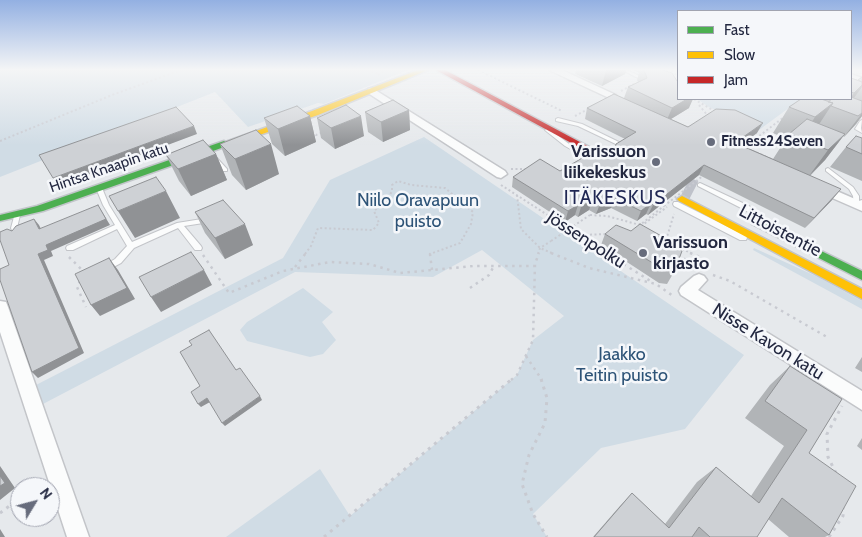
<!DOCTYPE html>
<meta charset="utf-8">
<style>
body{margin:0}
#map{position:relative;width:862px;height:537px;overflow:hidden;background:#e6e9ec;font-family:Cabin,sans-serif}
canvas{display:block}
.legend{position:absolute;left:677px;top:10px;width:175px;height:90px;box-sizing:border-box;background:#f5f7fa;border:1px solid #a1a4b0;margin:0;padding:6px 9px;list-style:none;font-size:15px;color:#232840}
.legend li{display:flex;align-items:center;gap:10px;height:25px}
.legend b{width:25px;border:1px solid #a1a4b0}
.north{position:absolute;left:10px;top:477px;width:50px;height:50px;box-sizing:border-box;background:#f5f7fa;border:1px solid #a1a4b0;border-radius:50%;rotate:53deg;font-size:14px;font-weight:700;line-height:20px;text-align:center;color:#232840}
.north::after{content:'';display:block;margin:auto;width:18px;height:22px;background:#676c7c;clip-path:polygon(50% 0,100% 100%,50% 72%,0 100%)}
</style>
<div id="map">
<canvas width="862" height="537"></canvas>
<ul class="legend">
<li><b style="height:6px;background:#4caf50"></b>Fast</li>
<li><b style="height:6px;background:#ffc107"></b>Slow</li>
<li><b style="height:6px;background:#c62828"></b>Jam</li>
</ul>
<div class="north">N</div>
</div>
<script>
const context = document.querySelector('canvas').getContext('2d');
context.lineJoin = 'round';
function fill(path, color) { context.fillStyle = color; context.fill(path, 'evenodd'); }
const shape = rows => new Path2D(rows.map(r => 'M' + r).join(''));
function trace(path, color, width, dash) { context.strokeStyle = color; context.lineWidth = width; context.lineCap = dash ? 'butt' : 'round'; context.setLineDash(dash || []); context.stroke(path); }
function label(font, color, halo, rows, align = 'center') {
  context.font = font + ' Cabin,sans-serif'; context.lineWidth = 5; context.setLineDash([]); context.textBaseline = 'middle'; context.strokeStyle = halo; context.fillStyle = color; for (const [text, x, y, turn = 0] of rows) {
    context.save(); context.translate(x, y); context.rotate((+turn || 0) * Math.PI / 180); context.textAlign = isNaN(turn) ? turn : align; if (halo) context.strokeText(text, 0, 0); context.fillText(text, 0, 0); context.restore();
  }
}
fill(shape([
 [0,70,408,70,324,104,318,103,248,127,215,92,0,177],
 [697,99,801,99,759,130,709,107],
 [424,137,744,355,685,429,601,448,533,514,547,537,226,537,320,469,350,516,517,375,533,340,564,316,482,250,433,277,295,272,43,404,36,385,283,258,330,180],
 [754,248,818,277,862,301,862,309,753,250],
 [303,288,333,312,322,322,336,340,323,354,310,357,247,341,240,330,247,322]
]), '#d0dce5');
trace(shape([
 [661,173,694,190]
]), '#bfc2ca', 19, [19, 9]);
const lane = shape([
 [622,70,627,70,646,79,642,80,622,70],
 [558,118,582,124,625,145,624,146,620,146,578,126,556,121,556,119,558,118],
 [862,120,861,128,862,133,855,129,860,121,862,120],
 [548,128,569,144,597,160,594,162,592,161,565,146,546,131,545,130,548,128],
 [215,157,217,158,227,169,227,171,223,171,213,160,212,159,215,157],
 [828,168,853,187,859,196,859,201,862,200,862,204,856,206,854,206,853,196,849,189,826,171,826,169,828,168],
 [700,183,749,206,770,222,769,224,765,224,745,210,698,186,698,184,700,183],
 [99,186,102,188,109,205,132,242,177,223,208,218,210,218,211,220,210,222,184,226,201,246,202,248,201,250,195,250,178,228,134,248,121,263,106,271,103,270,102,268,103,266,115,259,127,246,117,229,73,250,67,250,66,248,67,246,115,225,103,205,96,188,99,186],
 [674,202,678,202,746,236,747,238,746,240,740,240,674,206,673,204,674,202],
 [15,213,17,213,20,215,17,228,20,233,16,235,14,235,11,228,15,213]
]);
const street = shape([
 [549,70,562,70,616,95,607,97,549,70],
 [851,74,862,78,862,84,851,80,851,74],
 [372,88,505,171,507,174,501,178,497,177,368,93,368,89,372,88],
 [818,183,862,202,862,211,814,190,812,187,814,184,818,183],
 [699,274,704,276,707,280,698,290,862,391,862,410,681,295,679,291,681,287,694,276,699,274],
 [0,301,6,302,8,307,89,537,67,537,0,332,0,301]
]);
const fast = shape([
 [224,141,228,144,227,146,43,211,0,221,0,215,37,206,224,141],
 [756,219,862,271,862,280,752,224,751,222,752,220,756,219]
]);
const slow = shape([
 [418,70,428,70,318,115,227,146,224,147,220,144,312,111,418,70],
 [682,196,862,289,862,299,679,201,677,199,682,196]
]);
const jam = shape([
 [436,70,445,70,608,157,604,160,601,159,436,70]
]);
trace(lane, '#c3c5c9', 2);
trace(street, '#c3c5c9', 3);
trace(fast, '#c2c5ca', 3);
trace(slow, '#c2c5ca', 3);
trace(jam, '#c2c5ca', 3);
trace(shape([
 [367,70,379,74],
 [478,70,562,111],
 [672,70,678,78],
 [378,75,385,70],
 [621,91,634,84],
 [694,99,716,112],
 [699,105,708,116],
 [575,116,590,108],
 [312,132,316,135,323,132],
 [0,141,112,95,181,70],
 [744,147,776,161],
 [745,147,784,117],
 [511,169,525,169],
 [501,185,608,254],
 [517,195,521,229,540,248,554,254],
 [590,215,607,216,640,225,664,206],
 [641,226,667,207],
 [581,235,608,234],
 [666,240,674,214],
 [305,254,311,246,318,228,373,230,379,223,374,211,387,200,392,191,392,185,398,181,411,185,445,188,473,212,471,224,460,243,430,254],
 [538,254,540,248,551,241]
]), '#c8cad1', 2, [2, 2.5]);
trace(shape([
 [551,253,589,268,656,284,673,296],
 [606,253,652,282],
 [203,255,229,293,283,271,330,262,369,264,400,273,474,266,534,266],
 [678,255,699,268],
 [69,257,84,272],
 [295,267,306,253],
 [432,270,430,254,434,253],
 [713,275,730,281,827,337],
 [80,281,77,287,86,307],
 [470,288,489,275,494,266],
 [526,356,542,380],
 [511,380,517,375,533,340,535,264,539,253]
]), '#c8cad1', 2.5, [2.5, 4.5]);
trace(shape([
 [541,379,547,398,545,423,529,455,522,484,533,514,547,537],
 [836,473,828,457,827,434,842,406],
 [34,487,43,480],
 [0,513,20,498],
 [324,537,512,379],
 [829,537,843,516,843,507]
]), '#c8cad1', 3, [3, 5]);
fill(lane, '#fbfcfc');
fill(street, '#fbfcfc');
fill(fast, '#4caf50');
fill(slow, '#ffc107');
fill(jam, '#c62828');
trace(shape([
 [664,206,704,175],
 [551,241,590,215],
 [678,247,693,254]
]), '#c8cad1', 2, [2, 2.5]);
trace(shape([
 [690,253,700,257]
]), '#c8cad1', 2.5, [2.5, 4.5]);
fill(shape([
 [576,70,626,70,625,74,602,86,575,74],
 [634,70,663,70,689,108,671,119,688,127,757,133,741,145,773,159,786,139,773,133,789,107,801,99,851,99,851,78,858,80,862,77,862,116,856,124,844,137,843,136,825,160,810,176,832,200,805,228,699,175,648,215,646,214,637,221,611,208,596,214,589,210,578,217,575,215,565,222,512,187,513,177,560,171,595,157,614,152,616,144,625,139,585,119,587,108,624,98,628,87,638,82,637,80,639,73],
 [409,110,410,130,383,142,368,132,365,112],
 [310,116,316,142,285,156,272,144,264,118],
 [317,118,364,136,335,149,321,138],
 [862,138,862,181,830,167,846,147],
 [220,144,279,174,246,190,232,175],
 [216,154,227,180,191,196,179,181,166,155],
 [195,212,253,245,225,259,205,233],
 [631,231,681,247,680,250,674,272,667,284,659,283,601,245,605,234],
 [862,357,862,372,855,368],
 [790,366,842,399,809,453,829,535,825,537,789,537,768,519,757,537,593,537,619,507,632,493,665,524,697,482,716,467,751,496,784,446,745,418,770,385],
 [862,438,862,450,857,446]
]), '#b1b4b7');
fill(shape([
 [606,70,626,70,625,74,602,86],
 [862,85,862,87,851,102,851,97,854,93],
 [687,99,693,99,689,108,666,122,672,108],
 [833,103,816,129,801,139,815,117],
 [409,110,410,130,383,142,381,122],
 [862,113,862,116,856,124,844,137],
 [310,116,316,142,285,156,278,129],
 [361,116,364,136,335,149,331,128],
 [763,123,757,133,733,150,739,140],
 [194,126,197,134,58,186,53,178],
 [845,134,825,160,809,176,828,150],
 [271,144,279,174,246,190,235,159],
 [216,154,227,180,191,196,178,169],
 [704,165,699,175,648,215,653,205],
 [841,189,832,200,805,228,814,218],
 [166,191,180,218,135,238,118,211],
 [615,198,611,208,596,214,600,204],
 [593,199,589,210,578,217,581,207],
 [651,203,646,214,637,221,641,211],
 [98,205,110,225,51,251,53,256,44,260,84,353,38,378,32,372,38,254,46,245],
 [578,205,575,215,565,222,568,211],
 [34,219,39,225,44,235,39,229],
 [245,224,253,245,225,259,215,238],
 [109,258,118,270,135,299,100,316,91,305],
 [204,270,212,285,161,312,151,297],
 [260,396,262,400,225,426,222,423],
 [207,398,210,402,201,407,198,404],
 [0,466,15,488,0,500],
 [0,529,5,537,0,537]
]), '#909295');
const building = shape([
 [644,70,663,70,672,73,677,81,678,80,678,99,687,99,672,108,628,87,647,78,644,70],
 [862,77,862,82,858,80,862,77],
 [851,78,862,82,862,85,854,93,851,92,851,78],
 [614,94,688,127,716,109,735,110,763,123,739,140,740,145,841,189,814,218,704,165,653,205,651,203,641,211,615,198,600,204,593,199,581,207,578,205,568,211,513,177,540,159,560,171,584,157,590,155,595,157,605,152,615,151,616,144,636,132,587,108,614,94],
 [851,97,862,101,862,113,858,116,831,106,833,103,828,102,832,99,851,99,851,97],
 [801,99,821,99,833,103,815,117,789,107,801,99],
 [393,100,409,110,381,122,365,112,393,100],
 [346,105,361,116,331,128,317,118,346,105],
 [297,106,310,116,278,129,264,118,297,106],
 [176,107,194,126,53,178,39,155,176,107],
 [807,119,845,134,828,150,789,134,807,119],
 [256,130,271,144,235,159,220,144,256,130],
 [856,136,862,138,862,154,846,147,856,136],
 [203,140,216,154,178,169,166,155,203,140],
 [156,177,166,191,118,211,109,196,156,177],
 [223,200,245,224,215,238,195,212,223,200],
 [98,205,106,219,46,245,48,250,38,254,79,348,32,372,0,280,0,269,9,265,0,240,0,232,7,229,12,231,16,226,34,219,39,229,98,205],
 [640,224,681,247,679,249,682,251,674,272,666,271,605,234,616,225,631,231,640,224],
 [191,252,204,270,151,297,139,277,191,252],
 [109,258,127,288,91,305,75,274,109,258],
 [209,330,236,370,240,368,260,396,222,423,207,398,198,404,191,392,200,386,180,352,192,345,189,341,209,330],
 [790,366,842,399,809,453,856,486,829,535,782,498,757,537,710,537,699,527,692,537,594,537,632,493,669,528,716,467,759,503,807,430,765,401,790,366],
 [0,476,5,483,0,486,0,476]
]);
fill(building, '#ced1d5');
trace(building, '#909295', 1);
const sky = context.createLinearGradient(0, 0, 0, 145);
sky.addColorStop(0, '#93b0e2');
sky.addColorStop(0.48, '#f4f5f6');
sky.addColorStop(1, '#f4f5f600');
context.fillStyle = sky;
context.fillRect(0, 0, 862, 145);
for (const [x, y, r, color] of [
 [711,142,5,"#676c7c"],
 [656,162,5,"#676c7c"],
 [643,253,5,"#676c7c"]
]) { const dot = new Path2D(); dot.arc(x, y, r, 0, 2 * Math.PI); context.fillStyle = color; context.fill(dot); trace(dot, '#f5f7fa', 2); }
label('bold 15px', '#232840', '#f5f7fa', [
 ["Fitness24Seven",721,142]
], 'left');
label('15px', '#232840', '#f5f7fa', [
 ["Hintsa Knaapin katu",109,168,-19]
]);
label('bold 18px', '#232840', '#f5f7fa', [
 ["Varissuon",646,152],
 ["liikekeskus",646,173],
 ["Varissuon",653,243,"left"],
 ["kirjasto",653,264,"left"]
], 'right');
label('18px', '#2d5377', '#f5f7fa', [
 ["Niilo Oravapuun",418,201],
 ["puisto",418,222],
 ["Jaakko",622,355],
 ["Teitin puisto",622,376]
]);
label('18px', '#232840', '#f5f7fa', [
 ["Littoistentie",780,231,28],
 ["Jössenpolku",586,240,33],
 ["Nisse Kavon katu",768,342,32]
]);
context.letterSpacing = '1px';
label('19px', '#1f2653', '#f5f7fa', [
 ["ITÄKESKUS",615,198]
]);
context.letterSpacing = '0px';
</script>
